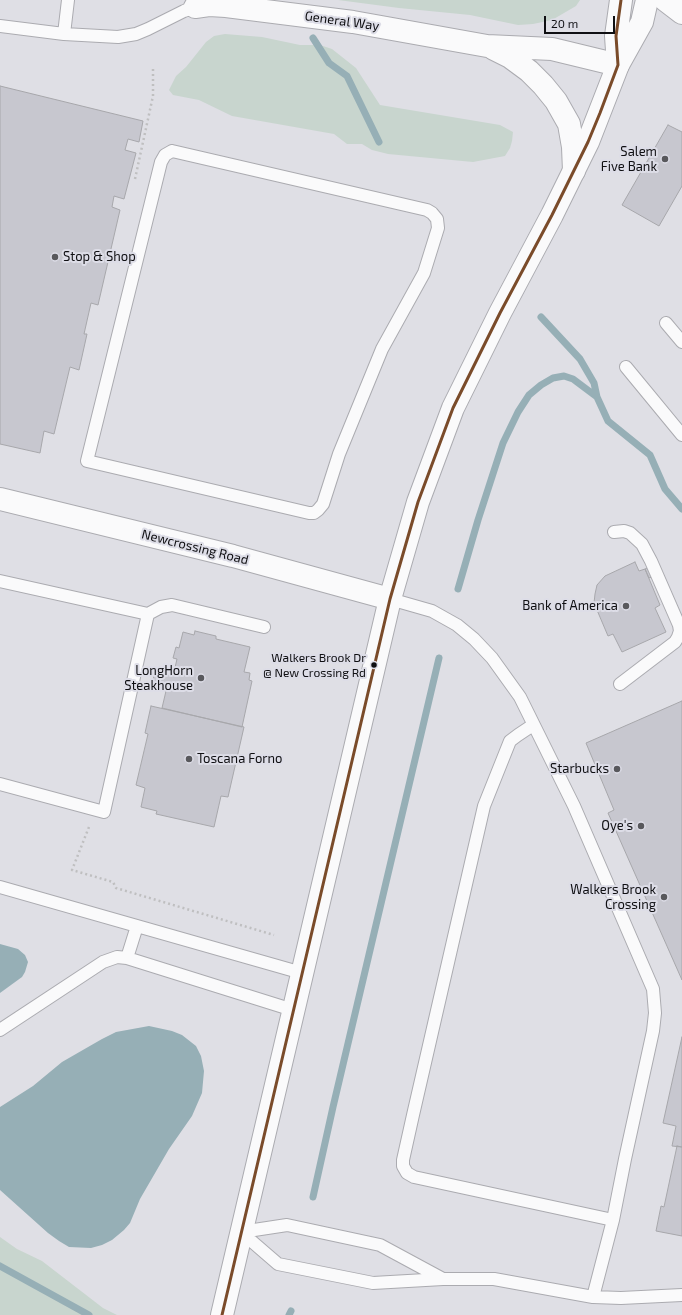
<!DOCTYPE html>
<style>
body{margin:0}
#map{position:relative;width:682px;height:1315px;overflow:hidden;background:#dfdfe5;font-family:"Exo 2",sans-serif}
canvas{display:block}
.scale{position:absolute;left:544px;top:16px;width:71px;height:18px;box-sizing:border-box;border:2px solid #0f0f12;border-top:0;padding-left:5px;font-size:12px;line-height:14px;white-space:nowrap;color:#0f0f12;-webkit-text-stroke:3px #dddde7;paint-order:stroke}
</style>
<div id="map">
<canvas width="682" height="1315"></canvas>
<div class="scale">20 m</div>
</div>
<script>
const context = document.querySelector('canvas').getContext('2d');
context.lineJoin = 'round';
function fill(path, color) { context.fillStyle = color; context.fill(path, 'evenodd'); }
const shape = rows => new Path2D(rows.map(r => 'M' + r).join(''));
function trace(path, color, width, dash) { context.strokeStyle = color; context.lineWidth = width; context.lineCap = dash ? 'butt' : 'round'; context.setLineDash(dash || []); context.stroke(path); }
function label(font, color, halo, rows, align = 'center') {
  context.font = font + ' "Exo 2",sans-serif'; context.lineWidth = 4; context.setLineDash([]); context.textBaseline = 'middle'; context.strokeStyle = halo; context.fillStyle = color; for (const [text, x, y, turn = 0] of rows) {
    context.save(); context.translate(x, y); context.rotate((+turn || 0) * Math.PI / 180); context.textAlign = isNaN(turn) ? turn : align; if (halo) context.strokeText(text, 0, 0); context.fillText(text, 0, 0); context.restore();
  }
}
fill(shape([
 [338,0,580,0,576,6,552,20,533,24,518,25,470,15,399,8],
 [225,34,262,37,300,45,320,45,332,49,356,68,380,105,500,125,513,132,512,141,510,148,505,156,473,162,388,154,372,150,362,144,347,144,334,134,232,116,199,100,173,95,169,90,176,76,186,67,206,42,214,36],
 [0,1237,17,1249,42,1261,103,1308,117,1315,0,1315]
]), '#c8d5ce');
fill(shape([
 [0,944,18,949,25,955,28,962,25,972,22,977,0,993],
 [149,1026,172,1031,182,1035,196,1046,201,1056,204,1071,202,1093,192,1116,169,1149,140,1199,130,1223,124,1230,112,1240,102,1245,91,1248,69,1247,59,1241,48,1233,0,1190,0,1107,33,1086,62,1062,102,1039,116,1032]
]), '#96afb6');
trace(shape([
 [313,38,329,63,347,76,379,142],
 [541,317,580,359,594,383,597,397],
 [458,589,478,520,503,443,518,412,529,395,541,385,553,378,564,376,573,379,597,397,608,421,650,455,665,489,682,509],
 [313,1197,333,1107,439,658],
 [0,1266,89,1315],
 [289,1315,291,1311]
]), '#96afb6', 7);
const building = shape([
 [0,86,143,121,139,142,128,139,125,150,136,153,124,199,114,196,112,207,120,210,98,305,91,303,84,334,87,334,79,370,70,367,54,434,44,431,40,453,0,444,0,86],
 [668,125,682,132,682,186,659,226,622,205,668,125],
 [635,562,639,571,645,569,660,605,655,608,666,632,622,652,613,634,608,636,594,603,595,594,597,585,605,576,635,562],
 [651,566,655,576,649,578,645,569,651,566],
 [195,631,216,636,216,639,250,647,244,672,250,673,249,680,252,681,242,727,162,708,166,691,151,688,155,672,173,676,177,659,173,658,176,647,179,648,183,632,194,635,195,631],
 [682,701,682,980,608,813,614,810,586,743,682,701],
 [151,706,244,727,228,797,221,796,214,827,156,814,157,811,141,807,145,788,136,785,148,734,145,733,151,706],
 [682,1037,682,1147,672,1146,676,1126,663,1123,682,1037],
 [677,1146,682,1147,682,1236,656,1231,661,1206,664,1207,677,1146]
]);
fill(building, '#c7c7cf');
trace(building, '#a7a7ab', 1);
const service = shape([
 [0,26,64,34,118,37,136,34,148,29,184,11,195,7],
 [64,34,68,0],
 [172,151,427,210,432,213,437,219,438,228,424,273,382,349,339,454,323,504,318,510,314,513,309,513,87,461,161,162,165,155,172,151],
 [666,323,682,342],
 [626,367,682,435],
 [614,532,624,531,630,533,642,544,651,561,679,625,680,631,678,637,675,642,620,684],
 [0,581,148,614],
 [390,599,432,611,457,625,474,639,492,658,520,697,574,806,653,989,655,1013,653,1031,625,1159,613,1220,593,1297],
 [533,725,518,735,510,741,484,806,413,1115,403,1160,403,1166,407,1173,414,1177,613,1220],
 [0,784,104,812,148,614,161,607,172,605,264,627],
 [0,887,302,973],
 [127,958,137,926],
 [0,1030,103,962,117,957,127,958,293,1010],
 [241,1232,278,1264,373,1283,443,1279,494,1279,593,1297,621,1298,682,1295],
 [241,1232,287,1225,380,1245,443,1279]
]);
const minor = shape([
 [665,0,682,13],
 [195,7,209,5,226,6,353,22,487,46,552,49,618,65],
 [494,49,510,57,529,71,543,85,556,101,569,124,573,147,574,171]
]);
const tertiary = shape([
 [618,65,616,36,621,0],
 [0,499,233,556,390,599],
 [222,1315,390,599,418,502,453,408,500,313,552,215,588,142,618,65,642,22,647,0]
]);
trace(service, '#ababb0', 14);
trace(minor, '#ababb0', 24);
trace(tertiary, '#ababb0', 24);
trace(shape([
 [135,179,153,96,153,69],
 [89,827,72,870,113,882,116,888,274,935]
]), '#bfbfc0', 2.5, [2, 3]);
trace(service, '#fafafb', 12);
trace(minor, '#fafafb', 22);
trace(tertiary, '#fafafb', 22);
trace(shape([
 [222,1315,390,599,418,502,453,408,500,313,552,215,588,142,600,113,618,65,616,36,621,0]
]), '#7a4b2a', 3);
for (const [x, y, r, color] of [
 [665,159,4,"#58585c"],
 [55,257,4,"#58585c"],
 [626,606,4,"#58585c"],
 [374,665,3.5,"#0f0f12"],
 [201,678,4,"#58585c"],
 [189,759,4,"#58585c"],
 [617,769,4,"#58585c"],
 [641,826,4,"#58585c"],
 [664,897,4,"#58585c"]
]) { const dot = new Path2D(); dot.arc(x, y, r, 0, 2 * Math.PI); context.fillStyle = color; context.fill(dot); trace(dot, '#dddde7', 1.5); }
label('12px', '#0f0f12', '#dddde7', [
 ["Walkers Brook Dr",366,658],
 ["@ New Crossing Rd",366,673]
], 'right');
label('13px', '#0f0f12', '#dddde7', [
 ["General Way",342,21,8],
 ["Newcrossing Road",195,547,14]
]);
label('13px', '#0f0f12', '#dddde7', [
 ["Salem",657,152],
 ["Five Bank",657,167],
 ["Stop & Shop",63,257,"left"],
 ["Bank of America",618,606],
 ["LongHorn",193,671],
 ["Steakhouse",193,686],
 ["Toscana Forno",197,759,"left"],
 ["Starbucks",609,769],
 ["Oye's",633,826],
 ["Walkers Brook",656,890],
 ["Crossing",656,905]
], 'right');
</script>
